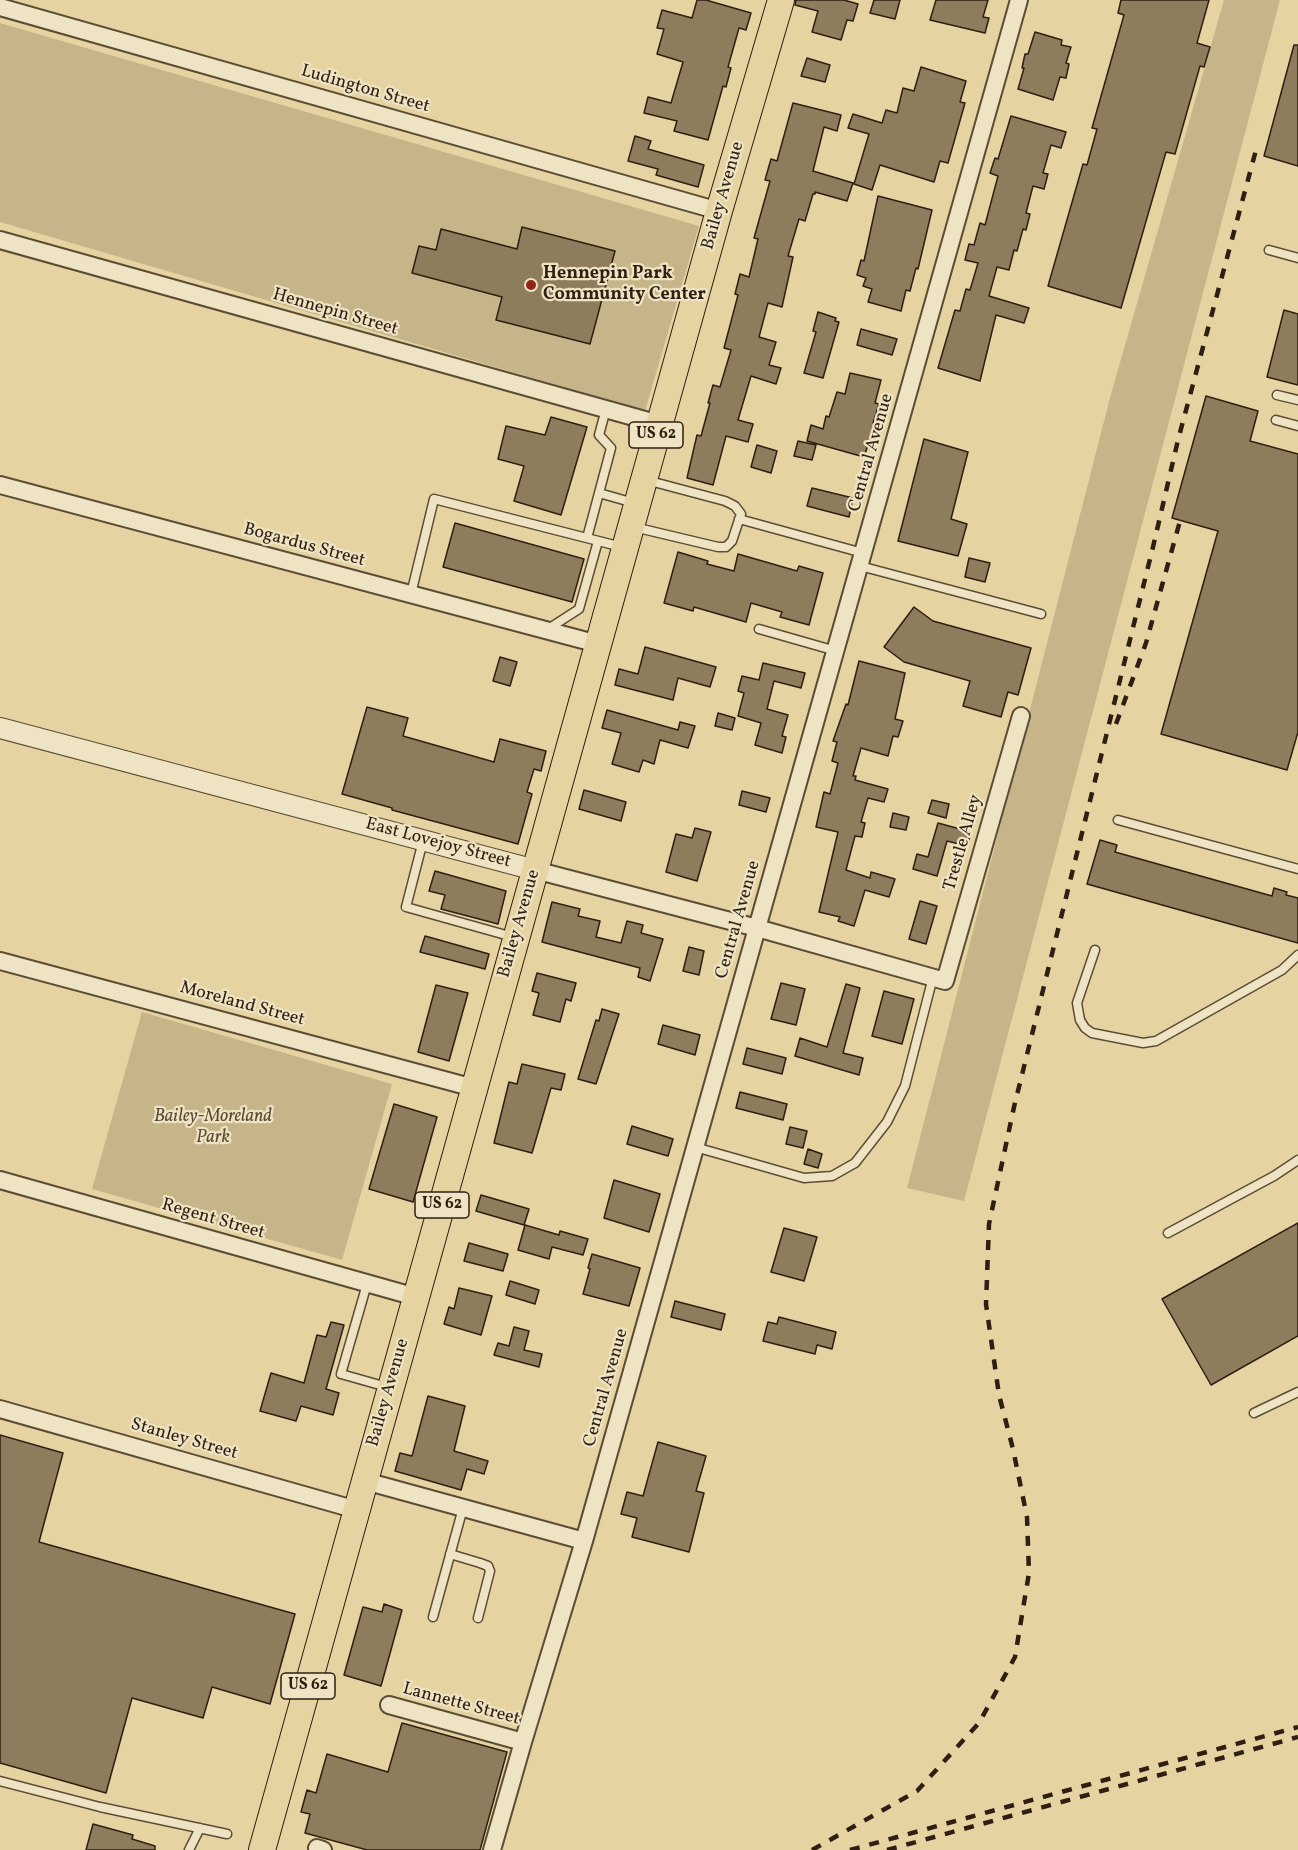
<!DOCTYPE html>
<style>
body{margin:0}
canvas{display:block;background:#e5d4a1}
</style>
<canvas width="1298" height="1850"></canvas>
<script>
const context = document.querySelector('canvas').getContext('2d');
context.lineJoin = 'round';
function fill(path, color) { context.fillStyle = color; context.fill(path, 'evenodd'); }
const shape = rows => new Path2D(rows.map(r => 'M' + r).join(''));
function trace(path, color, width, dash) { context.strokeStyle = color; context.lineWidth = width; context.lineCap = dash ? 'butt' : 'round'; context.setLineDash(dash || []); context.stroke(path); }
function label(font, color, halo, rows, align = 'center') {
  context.font = font + ' Vollkorn,serif'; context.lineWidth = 4.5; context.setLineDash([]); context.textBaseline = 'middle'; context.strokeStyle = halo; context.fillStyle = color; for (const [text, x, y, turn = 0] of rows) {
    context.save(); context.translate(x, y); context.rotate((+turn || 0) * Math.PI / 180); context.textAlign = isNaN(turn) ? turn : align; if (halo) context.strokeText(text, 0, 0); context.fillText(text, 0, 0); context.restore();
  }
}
fill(shape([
 [1224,0,1280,0,964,1201,907,1188,1111,394],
 [0,23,699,226,645,411,0,222],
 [142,1012,392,1084,342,1260,92,1189]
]), '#c6b589');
const building = shape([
 [697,0,706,0,751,13,746,30,739,28,728,67,731,68,726,87,723,86,708,140,674,131,677,121,644,113,648,97,671,103,683,62,657,54,664,29,657,28,662,10,692,18,697,0],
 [796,0,844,0,858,4,853,21,847,20,841,40,812,32,818,11,795,5,796,0],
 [874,0,900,0,895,19,870,13,874,0],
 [936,0,988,0,983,17,989,18,985,33,930,20,936,0],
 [1121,0,1209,0,1197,43,1210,47,1204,67,1200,66,1175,154,1166,152,1121,308,1048,286,1083,164,1087,165,1097,129,1092,128,1124,15,1118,13,1121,0],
 [1035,32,1062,40,1061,45,1071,47,1066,63,1069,64,1066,78,1060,77,1053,100,1018,89,1024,68,1022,68,1025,54,1028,54,1035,32],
 [1294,45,1298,45,1298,166,1264,156,1294,45],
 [807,58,830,65,825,82,801,76,807,58],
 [921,67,966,81,960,102,965,103,948,163,940,161,934,182,880,165,872,190,854,184,869,134,848,128,853,114,882,123,886,110,897,113,903,88,914,91,921,67],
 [793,103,841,115,837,131,824,127,813,171,853,183,847,201,815,192,815,194,813,194,805,221,799,219,788,256,793,257,782,307,768,303,759,337,776,342,769,365,781,368,776,384,751,376,738,420,753,424,748,442,726,436,713,485,687,478,697,435,701,436,710,403,708,403,713,385,720,387,731,350,724,348,738,295,735,294,740,274,749,277,758,239,754,238,770,181,765,180,771,159,777,161,793,103],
 [1011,116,1066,132,1061,148,1051,145,1043,173,1048,174,1044,189,1033,186,1026,213,1030,214,1026,230,1023,229,1017,251,1014,250,1009,270,997,267,989,296,1029,308,1024,323,996,315,980,381,938,368,955,310,960,311,966,289,970,290,978,263,965,260,969,244,974,245,980,223,985,225,998,176,990,173,995,158,998,159,1011,116],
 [635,136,651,141,648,149,704,165,698,187,656,175,658,169,628,161,635,136],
 [878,196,932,210,918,269,916,268,910,291,906,290,901,311,868,302,872,289,863,286,866,278,857,275,861,260,864,261,878,196],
 [522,227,615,251,590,344,496,320,502,297,412,273,419,246,436,250,441,229,517,249,522,227],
 [1284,310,1298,314,1298,385,1267,377,1284,310],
 [818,312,836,318,835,321,839,322,823,378,804,373,816,332,813,331,818,312],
 [861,329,897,339,892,355,857,345,861,329],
 [850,373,881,380,875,403,879,404,873,423,875,424,864,457,807,441,811,425,823,429,826,416,829,417,837,392,845,394,850,373],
 [1206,396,1258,411,1250,441,1298,454,1298,732,1287,770,1161,734,1218,531,1172,518,1206,396],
 [551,417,587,427,561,515,514,501,524,466,498,459,506,426,545,435,551,417],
 [924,439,968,452,951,519,967,524,958,556,898,541,924,439],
 [798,441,816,445,812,460,794,456,798,441],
 [757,445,777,451,771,473,751,467,757,445],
 [812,488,853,498,849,517,807,506,812,488],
 [455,523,584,559,572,602,443,567,455,523],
 [678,552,708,561,707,564,734,571,738,554,797,571,799,566,823,573,809,625,780,617,782,612,751,603,746,622,694,607,693,611,664,603,678,552],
 [969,558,990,563,985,582,965,577,969,558],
 [914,607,933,621,1031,648,1018,695,1008,692,1001,717,963,706,970,681,904,662,884,647,914,607],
 [645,647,716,667,710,687,678,678,673,700,615,685,619,669,638,674,645,647],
 [500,657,517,662,510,686,493,681,500,657],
 [859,661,905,673,895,719,903,721,898,737,893,736,888,756,861,748,853,776,856,776,855,780,888,789,884,802,868,798,861,822,865,823,862,837,855,836,846,870,870,878,871,872,895,879,889,897,865,890,854,926,838,921,840,917,819,912,838,832,816,827,824,792,830,794,838,763,832,761,837,742,833,741,846,704,848,705,859,661],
 [763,663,805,673,801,688,774,681,767,709,788,715,782,736,786,737,782,753,755,745,761,723,738,716,744,693,738,691,742,676,759,680,763,663],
 [367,707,408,718,403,736,494,762,500,739,546,751,541,771,534,769,527,792,532,794,518,844,392,810,392,808,342,794,367,707],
 [607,710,678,730,680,722,695,726,688,748,660,740,654,764,643,760,639,772,612,764,621,733,602,728,607,710],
 [718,713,735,718,732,730,715,726,718,713],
 [584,790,626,802,621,821,579,809,584,790],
 [742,791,770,798,766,812,739,805,742,791],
 [932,800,949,804,946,818,928,813,932,800],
 [893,813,909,817,906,830,890,827,893,813],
 [938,823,971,832,967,846,947,841,937,876,913,869,917,854,928,857,938,823],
 [695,828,711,832,697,881,666,872,676,834,692,838,695,828],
 [1100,840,1117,845,1115,852,1272,896,1274,888,1287,892,1286,895,1298,898,1298,943,1087,884,1100,840],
 [435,871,506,891,498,924,441,909,445,895,429,891,435,871],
 [920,901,937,906,926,944,909,939,920,901],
 [552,902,580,909,578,916,600,921,596,937,621,943,627,921,643,925,641,933,663,939,650,981,638,977,640,968,542,942,552,902],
 [425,936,489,954,485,969,420,952,425,936],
 [689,947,704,951,699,975,683,971,689,947],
 [537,973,576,983,571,1001,566,999,560,1022,533,1015,539,993,532,991,537,973],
 [781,983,805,989,796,1025,771,1019,781,983],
 [846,984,860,988,843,1053,863,1058,859,1075,795,1056,800,1038,827,1047,846,984],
 [436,985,468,993,449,1061,418,1052,436,985],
 [884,991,914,999,902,1044,872,1036,884,991],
 [602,1009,619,1014,596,1084,578,1079,596,1020,599,1021,602,1009],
 [663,1025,700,1035,695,1055,658,1044,663,1025],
 [747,1048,786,1058,782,1074,743,1064,747,1048],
 [522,1064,565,1074,561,1090,551,1088,532,1153,494,1143,509,1082,517,1084,522,1064],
 [740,1092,787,1104,783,1120,736,1108,740,1092],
 [394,1104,437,1117,413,1202,369,1189,394,1104],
 [632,1126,673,1139,668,1156,627,1144,632,1126],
 [790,1127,807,1131,803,1148,786,1144,790,1127],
 [808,1149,822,1154,818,1168,804,1164,808,1149],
 [614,1180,660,1194,649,1232,604,1218,614,1180],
 [481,1195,529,1209,524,1225,476,1211,481,1195],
 [1298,1223,1298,1336,1211,1385,1162,1299,1298,1223],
 [525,1225,559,1235,560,1231,588,1239,583,1255,552,1247,549,1259,518,1250,525,1225],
 [784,1228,817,1237,804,1281,771,1272,784,1228],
 [469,1243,508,1254,503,1271,464,1261,469,1243],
 [592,1254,640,1268,629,1306,583,1294,590,1269,588,1268,592,1254],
 [510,1281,539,1290,535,1304,506,1295,510,1281],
 [459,1288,492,1296,481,1335,444,1324,449,1307,454,1309,459,1288],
 [675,1301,725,1314,721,1330,671,1317,675,1301],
 [779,1317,836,1332,832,1349,817,1345,815,1354,763,1341,768,1322,777,1324,779,1317],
 [331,1322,344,1325,326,1389,339,1393,333,1415,301,1406,296,1421,260,1411,271,1373,304,1383,317,1335,326,1337,331,1322],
 [514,1327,529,1331,524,1350,542,1354,539,1367,494,1355,498,1343,509,1346,514,1327],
 [428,1396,465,1406,454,1451,488,1461,484,1474,467,1469,461,1490,395,1471,400,1453,412,1456,428,1396],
 [0,1435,63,1453,39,1542,295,1614,270,1704,212,1687,203,1718,132,1698,106,1793,0,1763,0,1435],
 [658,1442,706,1456,696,1491,704,1493,689,1552,632,1537,637,1518,621,1514,627,1492,643,1496,658,1442],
 [384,1604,402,1610,381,1686,344,1675,363,1607,382,1612,384,1604],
 [402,1723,507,1752,480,1850,367,1850,305,1833,310,1814,301,1812,307,1790,316,1793,327,1754,388,1772,402,1723],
 [93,1824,133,1835,132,1839,155,1846,155,1850,86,1850,93,1824]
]);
fill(building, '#8e7d5c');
trace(building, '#2f1e12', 1.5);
const service = shape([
 [1269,250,1298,258],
 [1277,395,1298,400],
 [606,409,599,435,611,448,599,493,634,503],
 [1276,420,1298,426],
 [739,519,863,553],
 [634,527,718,547,726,547,732,541,741,514,735,506,725,501,646,480],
 [587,538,599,493],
 [860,566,1041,614],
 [411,594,434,499,622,547],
 [548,629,579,609,598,541],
 [759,629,836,651],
 [1118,820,1298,869],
 [423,841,406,907,513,937],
 [1095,950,1077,1003,1080,1020,1085,1028,1092,1033,1143,1043,1156,1041,1282,970,1298,955],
 [695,1147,804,1178,832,1176,855,1163,887,1122,905,1086,933,977],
 [1168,1233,1274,1176,1298,1160],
 [367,1284,341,1374,387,1387],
 [1254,1413,1298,1392],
 [450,1554,480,1563,488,1566,490,1571,478,1618],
 [433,1617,463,1508],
 [0,1781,100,1807,227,1834],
 [189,1850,200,1828]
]);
const minor = shape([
 [0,7,719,211],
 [0,240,659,424],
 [0,485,598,644],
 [535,870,757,928,945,981,1021,716],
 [0,961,474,1088],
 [0,1180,416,1297],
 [0,1409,357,1510],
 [365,1481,584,1541],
 [389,1705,523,1742],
 [317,1848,323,1850],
 [492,1850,523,1742,584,1541,1019,0]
]);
const tertiary = shape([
 [0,728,535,870]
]);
const primary = shape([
 [262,1850,719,211,781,0]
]);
trace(service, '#5c4c36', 11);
trace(minor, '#5c4c36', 20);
trace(tertiary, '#5c4c36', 22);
trace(primary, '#2f1e12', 28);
trace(service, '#eee3c2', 8);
trace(minor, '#eee3c2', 16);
trace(tertiary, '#eee3c2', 20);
trace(primary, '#e5d4a1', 26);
trace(shape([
 [1116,724,1146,643,1180,521],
 [812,1850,917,1791,979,1723,1015,1657,1029,1573,1027,1517,1013,1449,999,1395,986,1304,989,1224,1014,1107,1153,547,1178,440,1256,150],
 [850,1850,1298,1727],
 [887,1850,1298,1737]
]), '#2f1e12', 4.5, [10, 10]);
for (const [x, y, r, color] of [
 [531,285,6,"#8f2418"]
]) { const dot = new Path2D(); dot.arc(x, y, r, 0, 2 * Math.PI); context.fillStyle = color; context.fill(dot); trace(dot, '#eee3c2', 2); }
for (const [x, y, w] of [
 [656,435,54],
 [442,1205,54],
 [308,1686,54]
]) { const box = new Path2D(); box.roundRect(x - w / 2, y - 13, w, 26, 4.5); context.fillStyle = '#eee3c2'; context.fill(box); trace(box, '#2f1e12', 1.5); }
label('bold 16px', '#2f1e12', null, [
 ["US 62",656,435],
 ["US 62",442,1205],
 ["US 62",308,1686]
]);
label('18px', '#2f1e12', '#eee3c2', [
 ["Ludington Street",365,90,16],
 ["Bailey Avenue",724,196,-74],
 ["Hennepin Street",335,313,16],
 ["Central Avenue",872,453,-74],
 ["Bogardus Street",304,546,15],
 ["Trestle Alley",964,843,-74],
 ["East Lovejoy Street",438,844,15],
 ["Central Avenue",739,920,-74],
 ["Bailey Avenue",520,924,-74],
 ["Moreland Street",242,1005,15],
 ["Regent Street",213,1220,16],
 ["Central Avenue",607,1388,-74],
 ["Bailey Avenue",389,1393,-74],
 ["Stanley Street",184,1440,16],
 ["Lannette Street",461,1705,15]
]);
label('bold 18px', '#2f1e12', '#eee3c2', [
 ["Hennepin Park",543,275],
 ["Community Center",543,296]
], 'left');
label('italic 18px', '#5c4b36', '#eee3c2', [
 ["Bailey-Moreland",213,1118],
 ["Park",213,1139]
]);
</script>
